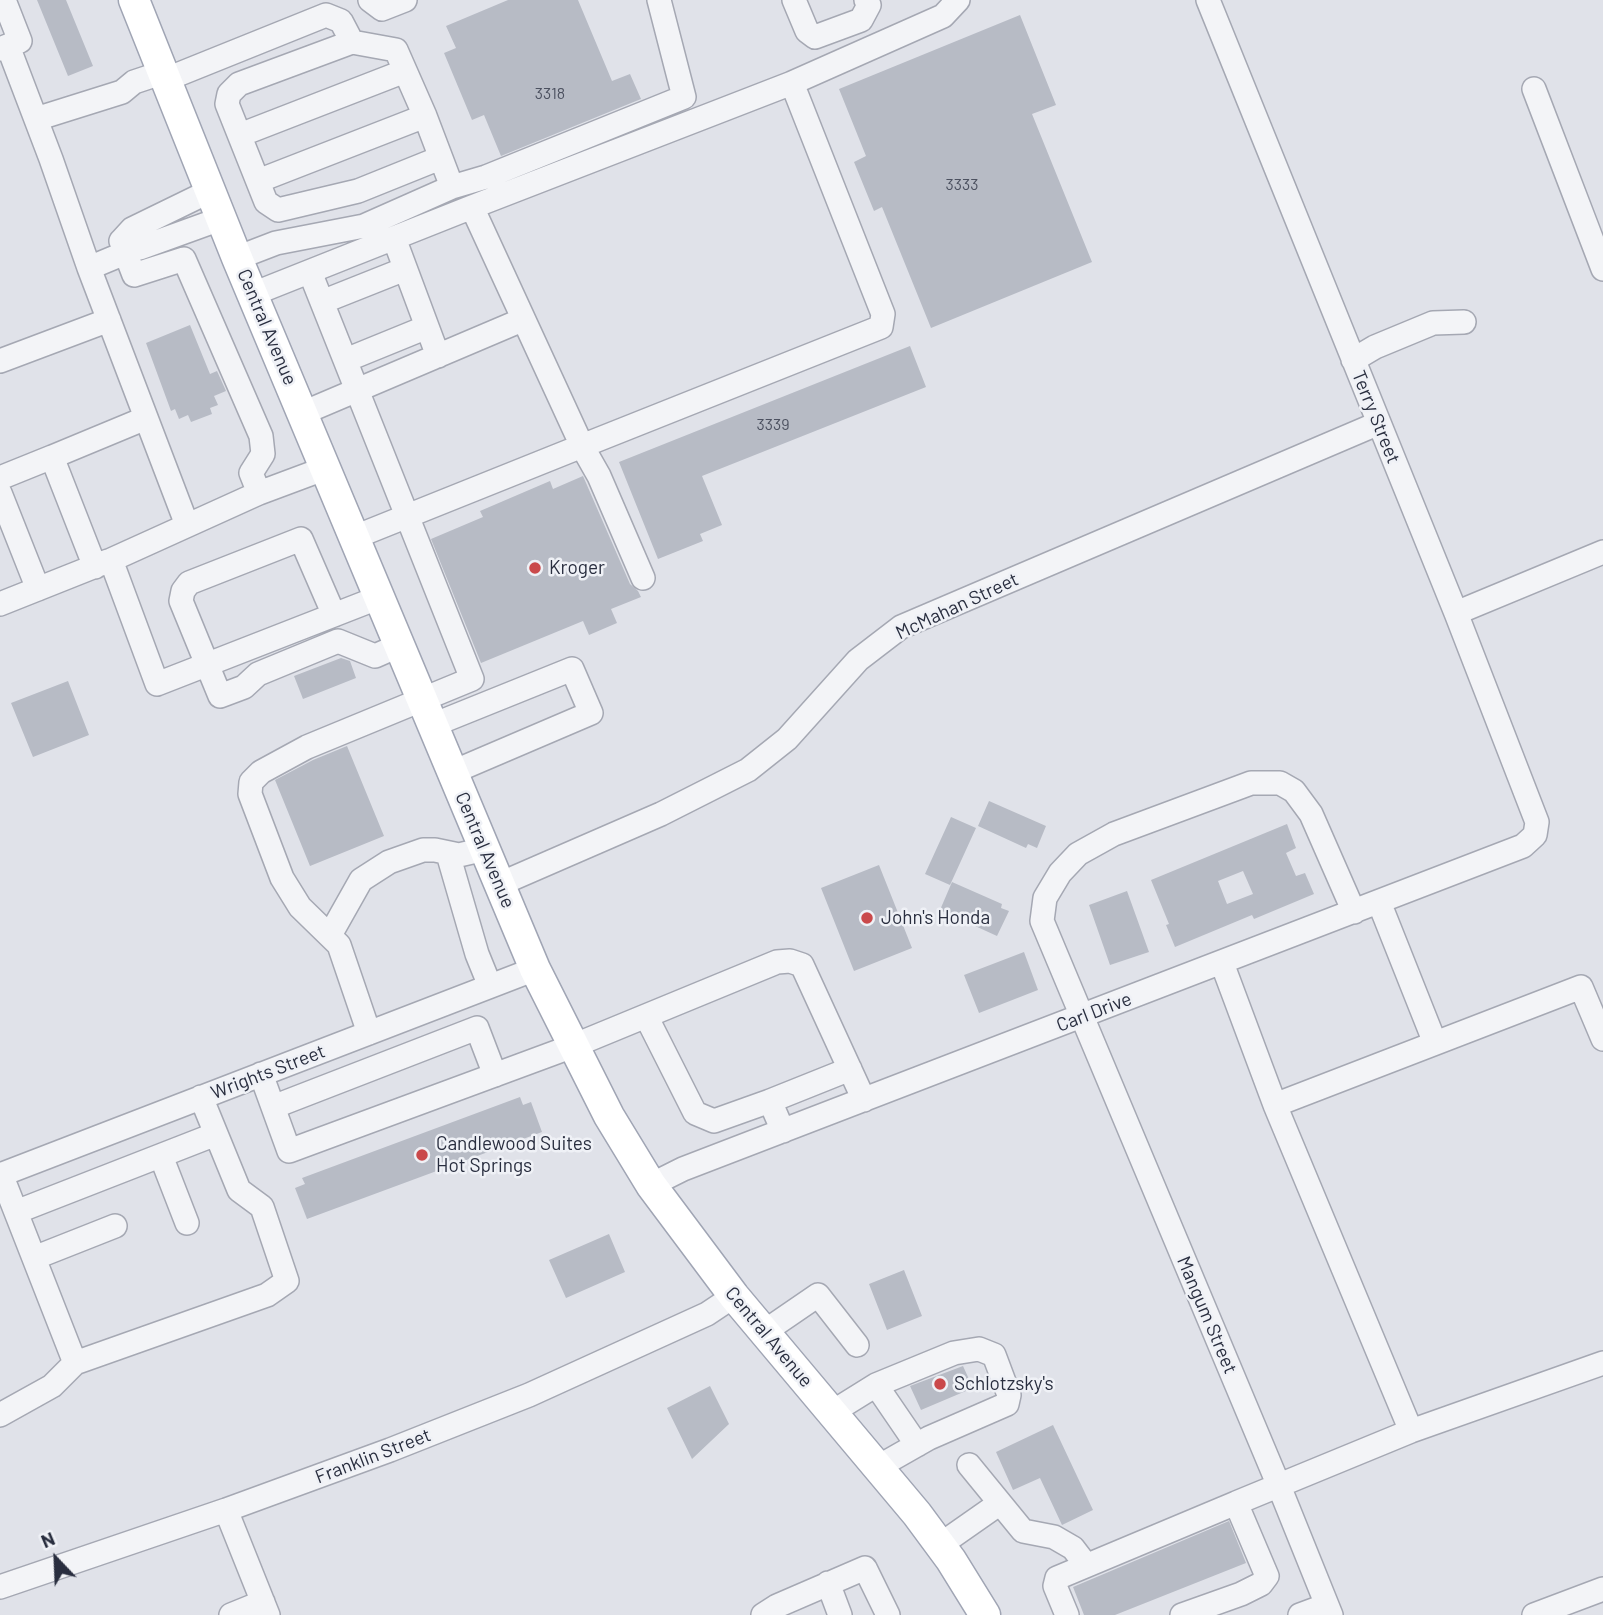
<!DOCTYPE html>
<style>
body{margin:0}
#map{position:relative;width:1603px;height:1615px;overflow:hidden;background:#e0e2e9;font-family:Barlow,sans-serif}
canvas{display:block}
.north{position:absolute;left:21px;top:1524px;width:70px;height:70px;-webkit-text-stroke:5px #eff1f6;paint-order:stroke;rotate:337deg;font-size:19px;font-weight:700;line-height:28px;text-align:center;color:#292e3f}
.north::after{content:'';display:block;margin:auto;width:24px;height:32px;background:#292e3f;clip-path:polygon(50% 0,100% 100%,50% 72%,0 100%)}
</style>
<div id="map">
<canvas width="1603" height="1615"></canvas>
<div class="north">N</div>
</div>
<script>
const context = document.querySelector('canvas').getContext('2d');
context.lineJoin = 'round';
function fill(path, color) { context.fillStyle = color; context.fill(path, 'evenodd'); }
const shape = rows => new Path2D(rows.map(r => 'M' + r).join(''));
function trace(path, color, width, dash) { context.strokeStyle = color; context.lineWidth = width; context.lineCap = dash ? 'butt' : 'round'; context.setLineDash(dash || []); context.stroke(path); }
function label(font, color, halo, rows, align = 'center') {
  context.font = font + ' Barlow,sans-serif'; context.lineWidth = 5; context.setLineDash([]); context.textBaseline = 'middle'; context.strokeStyle = halo; context.fillStyle = color; for (const [text, x, y, turn = 0] of rows) {
    context.save(); context.translate(x, y); context.rotate((+turn || 0) * Math.PI / 180); context.textAlign = isNaN(turn) ? turn : align; if (halo) context.strokeText(text, 0, 0); context.fillText(text, 0, 0); context.restore();
  }
}
fill(shape([
 [37,0,66,0,93,66,68,76],
 [508,0,578,0,612,81,630,74,641,99,501,156,484,115,472,120,444,53,456,48,446,26],
 [1020,15,1056,105,1032,114,1092,262,931,328,882,207,874,211,854,162,866,156,839,89],
 [190,325,210,374,217,371,226,391,214,396,218,405,210,408,212,414,191,422,188,415,179,419,175,409,171,411,146,343],
 [910,346,926,387,702,476,722,525,700,534,703,541,658,559,619,462],
 [583,476,630,584,638,591,641,597,611,609,617,623,589,635,583,621,481,663,431,539,483,517,480,511,550,481,553,489],
 [341,658,350,661,356,678,303,699,294,676],
 [68,681,89,735,33,757,11,703],
 [347,746,384,836,310,866,275,780,313,760],
 [989,801,1046,826,1037,848,1028,844,1026,848,978,826],
 [951,817,976,828,950,885,925,874],
 [1287,824,1296,848,1286,853,1296,876,1305,873,1314,894,1254,919,1252,915,1175,947,1166,925,1169,924,1151,880],
 [1243,871,1253,894,1227,904,1218,881],
 [879,865,912,948,854,971,821,888],
 [952,882,1002,904,1001,908,1009,911,997,936,940,910],
 [1127,891,1149,952,1110,965,1089,905],
 [1024,952,1038,990,979,1013,964,975],
 [520,1097,523,1105,531,1102,542,1132,307,1219,295,1188,305,1184,302,1178],
 [609,1234,625,1272,566,1298,549,1260],
 [904,1270,922,1316,887,1330,869,1284],
 [963,1366,973,1388,921,1410,910,1386],
 [710,1386,729,1424,692,1459,667,1408],
 [1053,1425,1093,1510,1062,1525,1040,1478,1013,1490,996,1452],
 [1229,1521,1246,1563,1115,1615,1084,1615,1073,1587]
]), '#b7bbc5');
const minor = shape([
 [370,0,382,9,405,0],
 [794,0,807,31,815,37,861,20,869,5,866,0],
 [352,42,239,84,229,94,227,104,266,202,278,210,358,191,440,158],
 [8,46,51,159,89,268,125,253],
 [0,49,20,41,4,0],
 [167,79,326,15,341,21,352,42,396,50,425,116,452,187,364,226,276,243,237,258],
 [792,83,943,16,958,0],
 [1534,89,1603,269],
 [36,119,122,92,134,82,164,72],
 [240,135,405,71],
 [258,181,425,116],
 [452,187,486,177,684,97,659,0],
 [212,190,132,229,121,241,140,248,223,218],
 [472,207,792,83,883,314,881,327,582,446,599,476,643,578],
 [394,238,438,356],
 [121,241,134,275,184,259,261,436,263,454,251,473,259,493],
 [89,268,187,525],
 [310,272,472,679,307,747,261,772,251,782,250,794,282,878,300,907,339,945,369,1033],
 [253,294,472,207,582,446,355,537],
 [322,302,405,269],
 [346,360,427,327],
 [1353,360,1375,347,1433,323,1464,322],
 [0,361,109,320],
 [303,413,522,320],
 [52,457,146,418],
 [326,468,259,493,111,560,157,684,380,597],
 [0,478,52,457,95,567],
 [0,493,38,589],
 [0,604,108,561],
 [1456,613,1603,552],
 [334,615,301,539,189,583,183,591,181,601,220,696,244,687,258,674,338,641,375,656,400,645],
 [433,725,572,669,591,713,453,772],
 [448,854,477,954,490,986],
 [500,884,661,814,748,770,787,739,858,660,901,627,1379,423],
 [1379,902,1435,1043],
 [330,935,361,880,389,862,423,850,435,850,459,855,485,849],
 [1222,963,1275,1105,1411,1431],
 [646,1016,695,1113,714,1121,770,1101,783,1131],
 [261,1074,289,1151,573,1046,777,962,790,961,802,965,864,1100],
 [770,1101,850,1069],
 [1275,1105,1581,987,1603,1039],
 [273,1107,477,1028,495,1075],
 [161,1156,187,1223],
 [1,1174,75,1363,267,1295,287,1281,262,1207,239,1190,201,1097],
 [0,1175,535,969],
 [651,1185,683,1169,1523,846,1535,835,1537,822,1456,613,1208,0],
 [16,1212,216,1134],
 [34,1258,115,1226],
 [764,1332,818,1295,857,1345],
 [876,1385,917,1445],
 [831,1413,876,1385,954,1353,979,1349,994,1355,1009,1395,1007,1404,929,1438,878,1467],
 [0,1415,52,1386,75,1363],
 [969,1465,1023,1531,1054,1537,1073,1548,1086,1565],
 [226,1510,268,1615],
 [940,1545,1000,1503],
 [828,1583,840,1615],
 [0,1587,226,1510,390,1450,529,1395,707,1314,734,1296],
 [231,1615,263,1602],
 [763,1615,777,1606,865,1568,888,1615],
 [1067,1615,1055,1586,1057,1578,1236,1503],
 [1182,1615,1241,1594,1261,1584,1267,1576,1236,1503,1411,1431,1603,1363],
 [1300,1615,1327,1605],
 [1331,1615,1279,1486,1042,921,1045,898,1060,873,1078,854,1114,834,1251,783,1280,783,1294,791,1311,814,1354,912],
 [1534,1615,1603,1589]
]);
const major = shape([
 [134,0,237,258,535,969,609,1116,651,1185,734,1296,917,1514,951,1560,985,1615]
]);
trace(minor, '#a5a8b3', 26);
trace(major, '#a0a5b4', 33);
trace(minor, '#f3f4f7', 23);
trace(major, '#fff', 30);
for (const [x, y, r, color] of [
 [535,568,7,"#ca494b"],
 [867,918,7,"#ca494b"],
 [422,1155,7,"#ca494b"],
 [940,1384,7,"#ca494b"]
]) { const dot = new Path2D(); dot.arc(x, y, r, 0, 2 * Math.PI); context.fillStyle = color; context.fill(dot); trace(dot, '#eff1f6', 2.5); }
label('16px', '#4c5160', null, [
 ["3318",550,94],
 ["3333",962,185],
 ["3339",773,425]
]);
label('19px', '#292e3f', '#eff1f6', [
 ["Central Avenue",267,327,67],
 ["Terry Street",1376,417,68],
 ["McMahan Street",957,606,-25],
 ["Central Avenue",485,850,67],
 ["Carl Drive",1094,1012,-21],
 ["Wrights Street",268,1072,-21],
 ["Mangum Street",1207,1315,67],
 ["Central Avenue",769,1337,50],
 ["Franklin Street",373,1456,-21]
]);
label('19px', '#292e3f', '#eff1f6', [
 ["Kroger",549,568],
 ["John's Honda",881,918],
 ["Candlewood Suites",436,1144],
 ["Hot Springs",436,1166],
 ["Schlotzsky's",954,1384]
], 'left');
</script>
